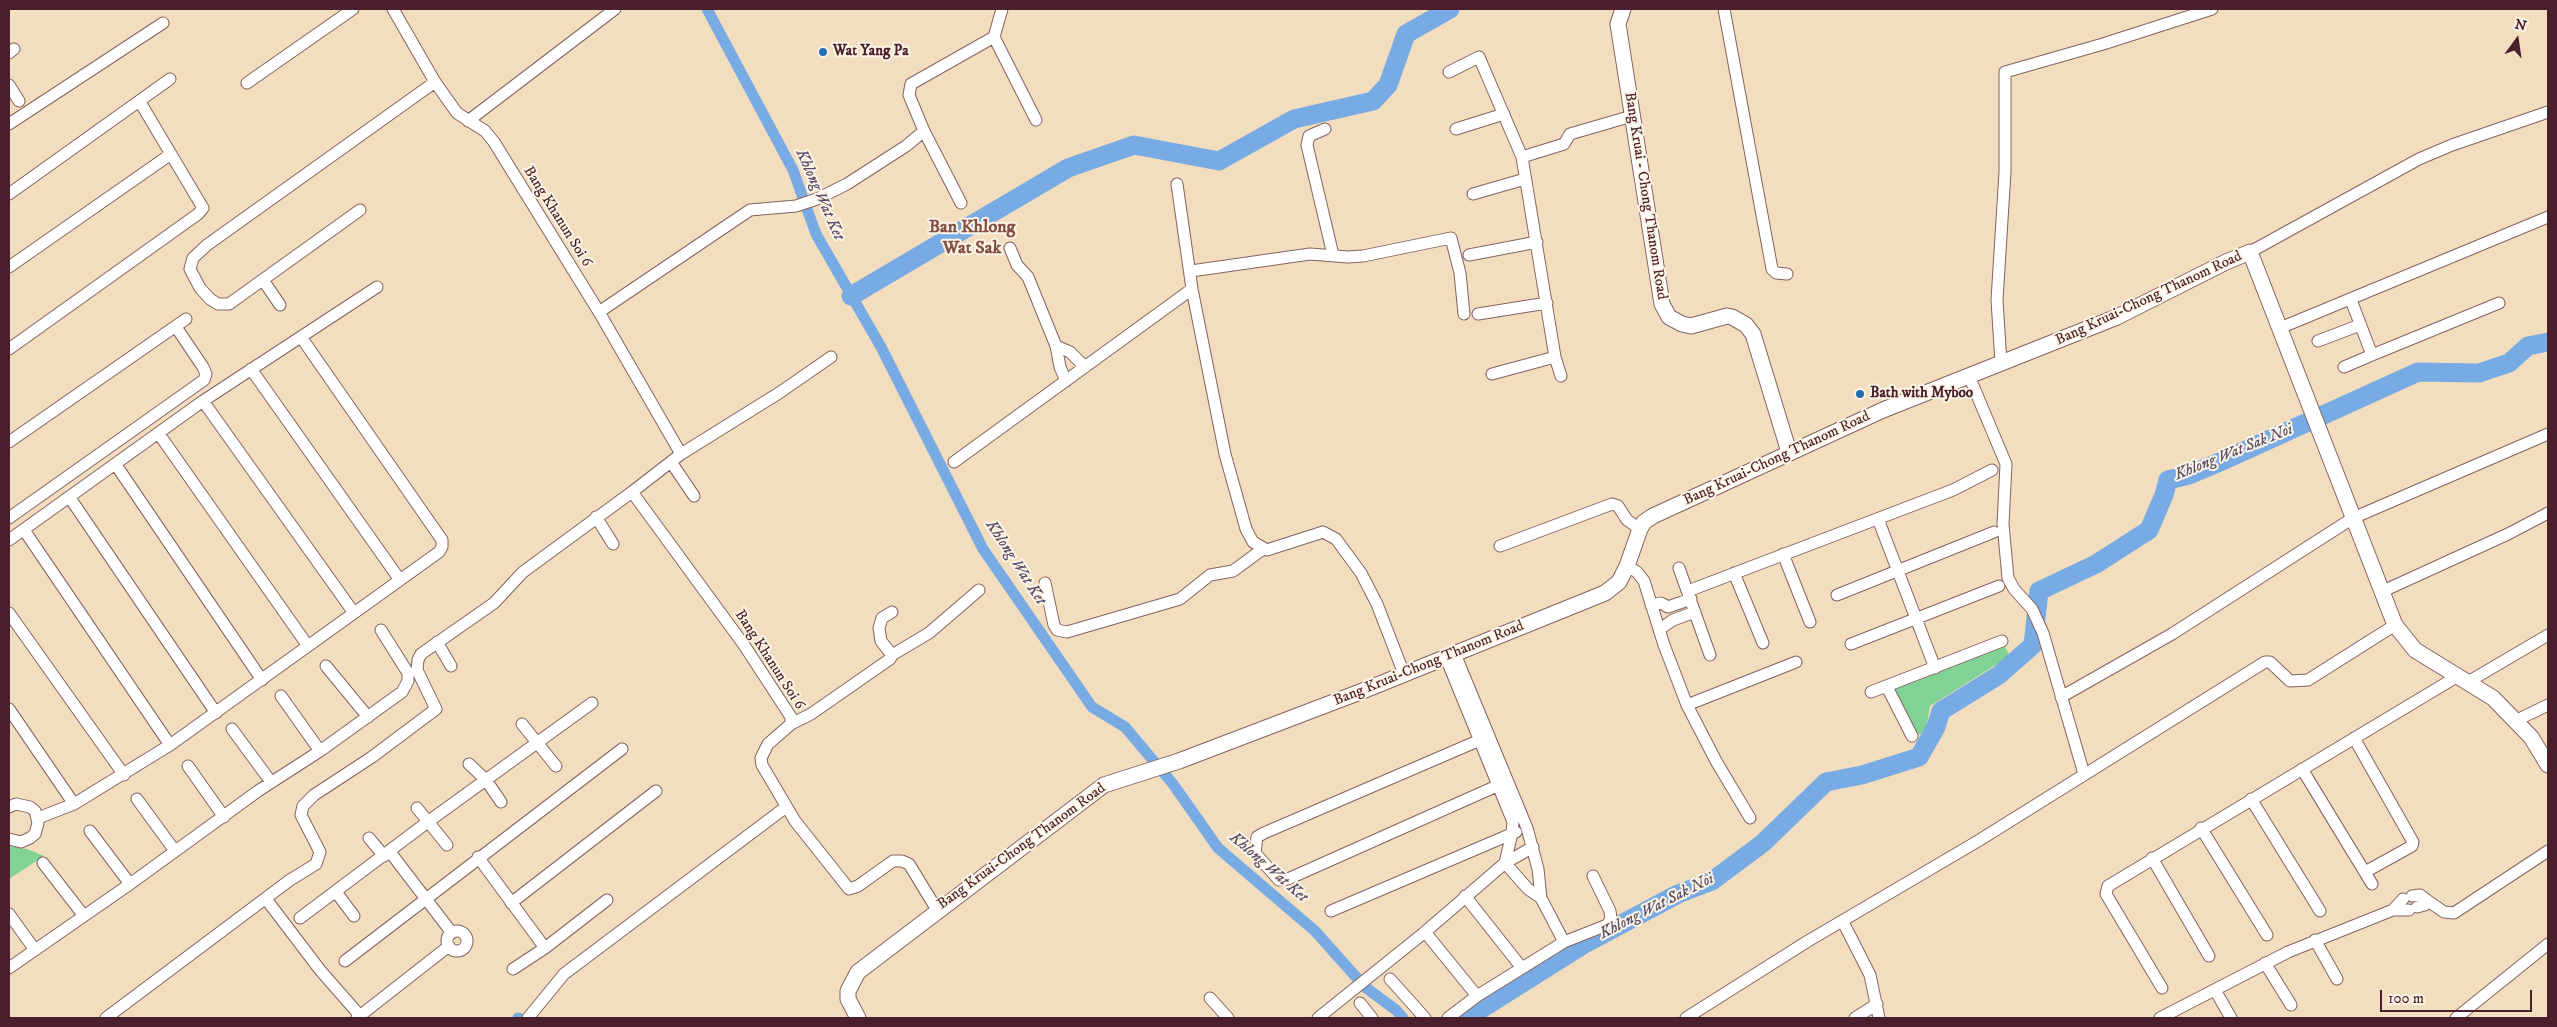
<!DOCTYPE html>
<style>
body{margin:0}
#map{position:relative;width:2557px;height:1027px;overflow:hidden;background:#f2debf;font-family:"IM FELL DW Pica",serif}
canvas{display:block}
.frame{position:absolute;inset:0;border:10px solid #4a1f2b;pointer-events:none}
.north{position:absolute;left:2492px;top:15px;width:50px;height:50px;-webkit-text-stroke:4px #fcf5e5;paint-order:stroke;rotate:14deg;font-size:14px;font-weight:700;line-height:20px;text-align:center;color:#4a1f2b}
.north::after{content:'';display:block;margin:auto;width:18px;height:22px;background:#4a1f2b;clip-path:polygon(50% 0,100% 100%,50% 72%,0 100%)}
.scale{position:absolute;left:2380px;top:990px;width:152px;height:22px;box-sizing:border-box;border:2px solid #4a1f2b;border-top:0;padding-left:6px;font-size:15px;line-height:18px;white-space:nowrap;color:#4a1f2b;-webkit-text-stroke:4px #fcf5e5;paint-order:stroke}
</style>
<div id="map">
<canvas width="2557" height="1027"></canvas>
<div class="frame"></div>
<div class="north">N</div>
<div class="scale">100 m</div>
</div>
<script>
const context = document.querySelector('canvas').getContext('2d');
context.lineJoin = 'round';
function fill(path, color) { context.fillStyle = color; context.fill(path, 'evenodd'); }
const shape = rows => new Path2D(rows.map(r => 'M' + r).join(''));
function trace(path, color, width, dash) { context.strokeStyle = color; context.lineWidth = width; context.lineCap = dash ? 'butt' : 'round'; context.setLineDash(dash || []); context.stroke(path); }
function label(font, color, halo, rows, align = 'center') {
  context.font = font + ' "IM FELL DW Pica",serif'; context.lineWidth = 4; context.setLineDash([]); context.textBaseline = 'middle'; context.strokeStyle = halo; context.fillStyle = color; for (const [text, x, y, turn = 0] of rows) {
    context.save(); context.translate(x, y); context.rotate((+turn || 0) * Math.PI / 180); context.textAlign = isNaN(turn) ? turn : align; if (halo) context.strokeText(text, 0, 0); context.fillText(text, 0, 0); context.restore();
  }
}
fill(shape([
 [2002,641,2010,656,1930,706,1926,730,1919,735,1886,683],
 [9,846,27,849,44,856,9,879]
]), '#81d395');
trace(shape([
 [707,9,793,170,816,234,881,347,983,549,1092,707,1125,727,1173,784,1218,848,1315,931,1365,987,1396,1010,1403,1018],
 [518,1018,519,1018]
]), '#78abe4', 11);
trace(shape([
 [851,296,1068,168,1134,145,1219,161,1294,119,1373,101,1388,85,1406,34,1450,9],
 [1467,1018,1586,943,1678,894,1712,881,1763,843,1826,782,1862,775,1919,757,1936,727,1941,711,1999,675,2033,645,2039,591,2096,564,2149,530,2164,495,2168,480,2189,475,2222,461,2418,372,2479,373,2509,363,2528,346,2548,342]
]), '#78abe4', 19);
const minor = shape([
 [393,9,435,82,457,113,485,131,494,142,599,312,681,454],
 [1724,9,1772,269,1776,273,1787,274],
 [994,37,1036,120],
 [9,53,14,49],
 [1449,72,1479,57,1522,157,1564,144,1570,134,1632,116],
 [247,83,353,9],
 [9,85,19,101],
 [468,121,615,9],
 [9,124,163,23],
 [1325,129,1309,136,1307,145,1333,255],
 [1456,129,1504,114],
 [924,131,961,203],
 [1177,184,1192,289,1225,454,1246,529,1253,542,1267,550,1323,532,1336,539,1361,573,1377,604,1404,674],
 [9,194,170,79],
 [1473,194,1525,179],
 [360,210,229,304,218,304,210,299,200,288,190,269,193,258,207,245,435,82],
 [1010,248,1017,265,1028,277,1056,346,1060,367,1066,381],
 [2250,252,2419,159,2452,145,2548,112],
 [1469,255,1537,242],
 [9,267,171,154],
 [1191,271,1310,254,1348,257,1363,256,1451,238,1460,273,1464,314],
 [263,280,280,305],
 [2351,300,2372,355,2499,303],
 [599,312,750,210,796,206,817,199,847,184,906,146,924,131,909,95,911,84,994,37,1002,9],
 [1478,314,1547,303],
 [2280,328,2548,217],
 [2318,341,2360,325],
 [1056,346,1070,352,1085,367],
 [9,349,198,214,203,208,140,102],
 [1555,357,1561,376],
 [2001,363,1997,300,2005,172,2005,72,2103,44,2212,9],
 [2344,367,2372,355],
 [251,369,400,580],
 [1492,374,1555,357,1522,157],
 [1969,376,2006,464,2003,524,2008,578,2014,589,2032,609,2043,633,2084,774],
 [203,401,354,613],
 [159,434,308,646],
 [9,442,186,319],
 [671,462,694,496],
 [954,462,1192,289],
 [116,465,262,680],
 [632,492,744,645,791,717,791,724,768,744,761,758,762,765,795,821,849,889,858,886,893,861,902,861,909,864,937,910],
 [70,498,216,713],
 [596,517,613,544],
 [9,518,204,380,206,374,203,367,176,327],
 [1878,519,1935,668],
 [24,530,170,745],
 [9,540,203,401,377,287],
 [1500,546,1612,504,1618,506,1627,520,1640,529],
 [1783,554,1810,622],
 [1627,566,1637,572,1644,581,1664,645,1687,705,1716,761,1750,818],
 [1679,568,1710,655],
 [1734,573,1763,643],
 [1045,583,1054,625,1057,630,1067,632,1180,599,1210,575,1233,571,1263,549],
 [1688,591,1953,490,1992,470],
 [2381,592,2508,534,2548,513],
 [1837,595,1994,532],
 [1651,605,1661,603,1668,607,1691,599],
 [9,613,124,775],
 [1660,629,1673,620,1695,612],
 [437,642,451,666],
 [1851,644,1999,586],
 [1455,654,1527,828,1538,869,1541,898],
 [892,655,929,633,979,590],
 [1446,658,1513,822,1512,833,1505,863],
 [326,666,368,717],
 [2468,682,2548,635],
 [1887,687,1912,736],
 [1871,692,2002,641],
 [281,696,320,751],
 [2061,697,2172,634,2353,518,2548,434],
 [1687,705,1796,662],
 [9,709,74,804],
 [2517,720,2548,705],
 [522,724,556,766],
 [791,724,811,714,890,659,892,655,881,641,879,628,882,618,892,612],
 [232,729,271,782],
 [2354,738,2413,842,2412,846,2365,872],
 [1480,740,1264,833,1257,837,1255,853,1279,880,1288,879,1499,785],
 [469,764,486,780,501,802],
 [188,766,224,817],
 [2302,769,2372,884],
 [137,799,175,851],
 [2251,799,2320,911],
 [9,807,16,804,30,807,35,811,38,823,35,834,30,838,21,842,9,839],
 [417,808,447,845],
 [38,818,74,804,170,745,439,552,442,547,442,540,301,337],
 [2201,828,2267,935],
 [90,831,130,884],
 [369,838,384,856],
 [390,852,452,933],
 [478,857,545,948],
 [2152,858,2209,956],
 [43,863,84,916],
 [1505,863,1528,889,1541,898,1564,942,1607,925,1611,919,1610,911,1593,876],
 [336,892,354,916],
 [1465,896,1522,968],
 [2412,896,2420,895,2428,901,2425,905,2417,907],
 [266,899,320,970,362,1018],
 [2403,899,2393,910,2409,910],
 [2428,901,2444,912,2454,913,2548,851],
 [511,903,656,791],
 [1331,911,1516,832],
 [9,914,35,950],
 [300,918,429,821,592,703],
 [1843,922,1870,975,1879,1018],
 '447 941a10 10 0 1 1 20 0a10 10 0 1 1-20 0Z',
 [1425,932,1477,996,1448,1018],
 [2315,940,2337,979],
 [345,961,622,749],
 [2265,963,2291,1005],
 [9,968,130,884,258,791,320,751,402,692,408,681,408,673,381,630],
 [513,969,545,948,607,900],
 [1390,979,1425,1018],
 [2162,988,2106,894,2108,886,2458,676],
 [2215,990,2231,1018],
 [1477,996,1564,942],
 [1210,998,1228,1018],
 [1360,1003,1372,1018],
 [106,1018,290,880,316,864,320,852,301,815,303,806,314,795,372,757,436,709,417,670,418,660,421,654,494,603,523,572,632,492,681,454,779,393,831,357],
 [357,1018,449,946],
 [528,1018,564,974,786,807],
 [1318,1018,1425,932,1505,863,1533,847],
 [1686,1018,1808,941,1978,841,2265,662,2270,662,2290,681,2308,680,2395,625],
 [1855,1018,1877,1004],
 [2160,1018,2288,952,2393,910],
 [2456,1018,2548,944]
]);
const tertiary = shape([
 [1623,9,1618,24,1662,304,1669,317,1682,324,1691,326,1727,316,1732,317,1746,325,1753,334,1789,452],
 [858,1018,848,999,848,991,858,972,1104,785,1179,761,1360,692,1605,593,1619,582,1627,566,1640,529,1644,522,1653,516,1883,410,2117,317,2226,262,2250,252,2395,625,2415,650,2493,698,2531,737,2548,765]
]);
trace(minor, '#85625f', 13);
trace(tertiary, '#85625f', 17);
trace(minor, '#fff', 11);
trace(tertiary, '#fff', 15);
for (const [x, y, r, color] of [
 [823,52,5,"#1f6fb2"],
 [1860,394,5,"#1f6fb2"]
]) { const dot = new Path2D(); dot.arc(x, y, r, 0, 2 * Math.PI); context.fillStyle = color; context.fill(dot); trace(dot, '#fcf5e5', 2); }
label('bold 15px', '#4a1f2b', '#fcf5e5', [
 ["Wat Yang Pa",833,52],
 ["Bath with Myboo",1870,394]
], 'left');
label('15px', '#4a1f2b', '#fcf5e5', [
 ["Bang Kruai - Chong Thanom Road",1645,196,81],
 ["Bang Khanun Soi 6",557,217,58],
 ["Bang Kruai-Chong Thanom Road",2149,299,-25],
 ["Bang Kruai-Chong Thanom Road",1777,459,-25],
 ["Bang Khanun Soi 6",769,660,57],
 ["Bang Kruai-Chong Thanom Road",1429,664,-22],
 ["Bang Kruai-Chong Thanom Road",1022,847,-36]
]);
label('italic 16px', '#5a506c', '#fcf5e5', [
 ["Khlong Wat Ket",819,195,66],
 ["Khlong Wat Sak Noi",2234,453,-22],
 ["Khlong Wat Ket",1015,563,57],
 ["Khlong Wat Ket",1268,868,41],
 ["Khlong Wat Sak Noi",1657,907,-27]
]);
label('bold 18px', '#845045', '#fcf5e5', [
 ["Ban Khlong",972,228],
 ["Wat Sak",972,249]
]);
</script>
